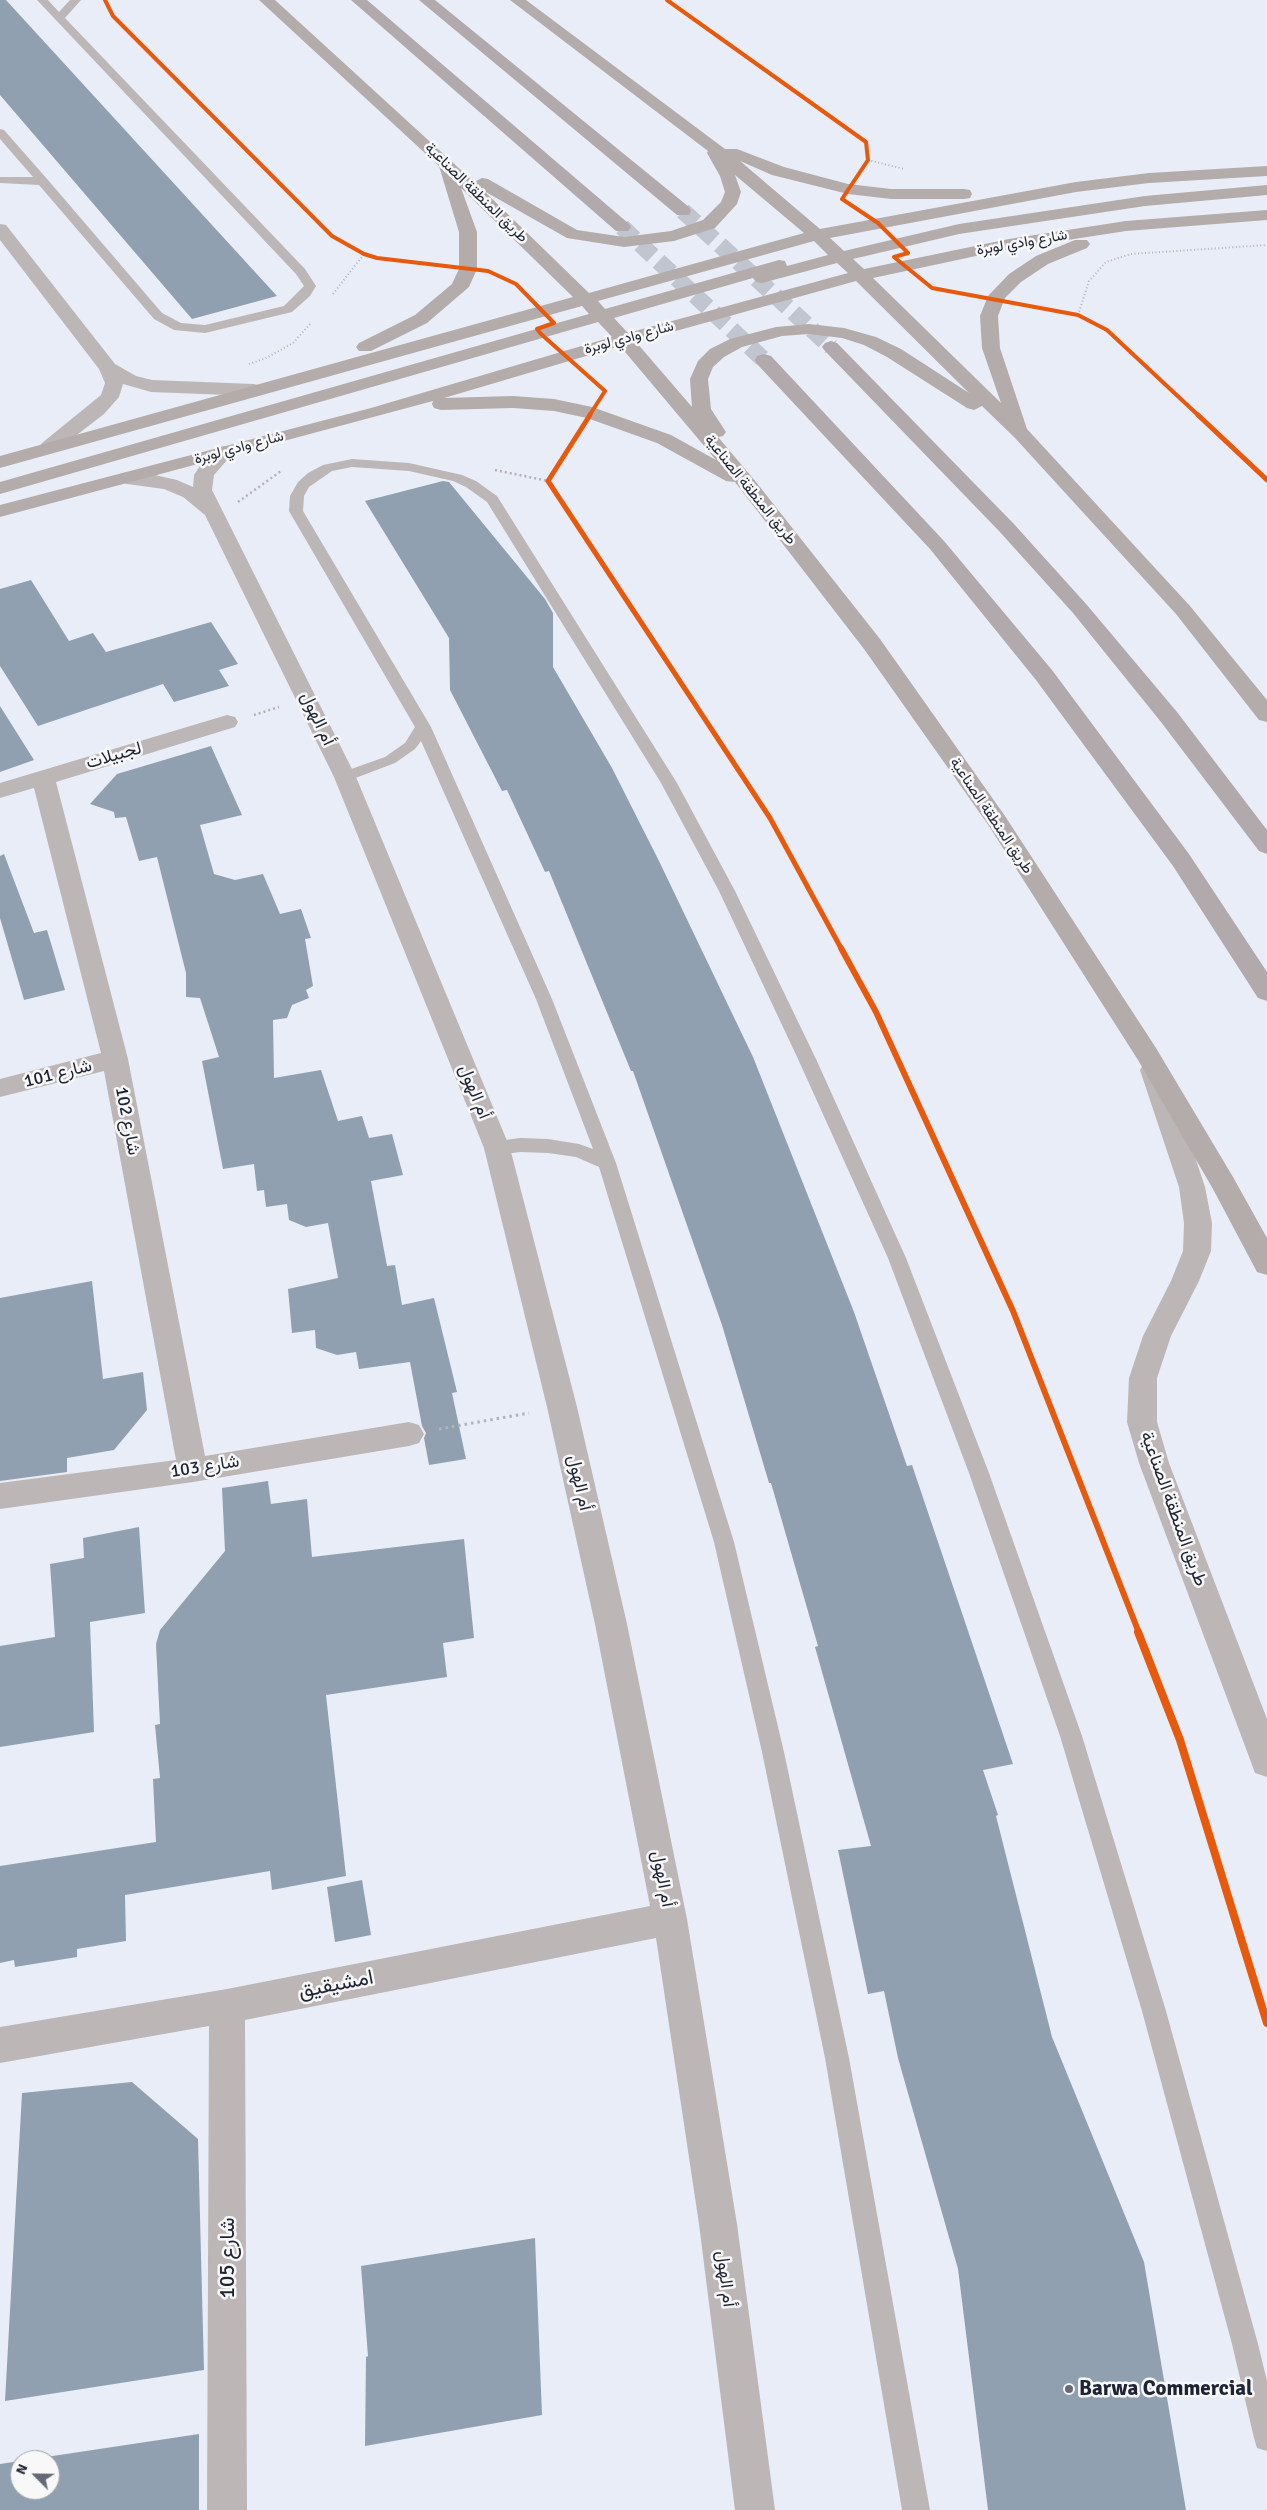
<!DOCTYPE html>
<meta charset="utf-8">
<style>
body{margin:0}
#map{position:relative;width:1267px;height:2510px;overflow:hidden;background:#e9edf7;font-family:Signika,sans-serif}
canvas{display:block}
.north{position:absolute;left:10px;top:2450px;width:50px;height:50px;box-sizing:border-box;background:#f8f8f8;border:1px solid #a1a3aa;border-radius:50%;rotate:293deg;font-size:14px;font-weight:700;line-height:20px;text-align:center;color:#1e2434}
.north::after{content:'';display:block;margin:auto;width:18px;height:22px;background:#656a78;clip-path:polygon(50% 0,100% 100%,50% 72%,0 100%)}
</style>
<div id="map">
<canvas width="1267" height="2510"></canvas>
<div class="north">N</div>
</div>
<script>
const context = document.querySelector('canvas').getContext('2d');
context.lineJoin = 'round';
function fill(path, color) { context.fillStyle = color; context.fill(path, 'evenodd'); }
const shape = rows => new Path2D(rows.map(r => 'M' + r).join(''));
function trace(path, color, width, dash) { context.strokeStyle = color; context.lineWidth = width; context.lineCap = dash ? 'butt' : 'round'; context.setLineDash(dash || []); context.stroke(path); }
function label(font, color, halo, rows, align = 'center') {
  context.font = font + ' Signika,Vazirmatn,sans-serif'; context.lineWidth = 5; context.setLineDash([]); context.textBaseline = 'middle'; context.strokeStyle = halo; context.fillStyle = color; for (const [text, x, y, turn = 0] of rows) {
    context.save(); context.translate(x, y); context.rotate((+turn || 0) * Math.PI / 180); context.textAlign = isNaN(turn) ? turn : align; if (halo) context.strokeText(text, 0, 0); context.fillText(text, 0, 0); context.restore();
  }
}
fill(shape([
 [0,0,6,0,277,296,192,319,0,95],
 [443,481,449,482,545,599,553,613,553,667,612,768,659,861,753,1057,854,1312,907,1466,912,1465,1013,1764,983,1770,998,1815,996,1816,1052,2037,1144,2262,1186,2510,988,2510,958,2269,898,2058,884,1991,868,1994,838,1850,871,1846,815,1647,818,1646,771,1483,769,1483,722,1325,633,1071,631,1071,549,871,545,872,507,790,502,791,450,690,449,638,365,501],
 [31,580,69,641,93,633,106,652,211,622,238,664,219,670,229,686,174,702,163,684,38,726,0,666,0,589],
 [0,706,34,760,0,772],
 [211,746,242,815,200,825,214,874,235,880,263,874,280,914,301,909,311,938,305,939,313,986,306,990,309,998,292,1005,287,1018,273,1020,274,1078,321,1070,338,1121,362,1116,369,1138,392,1134,403,1175,371,1181,387,1266,395,1265,402,1305,434,1298,457,1392,452,1393,466,1459,429,1465,424,1438,426,1433,422,1426,410,1362,359,1369,356,1352,337,1355,316,1348,315,1330,292,1333,288,1289,338,1278,328,1223,306,1227,289,1220,287,1204,266,1207,264,1190,257,1191,254,1164,223,1169,202,1061,219,1057,200,998,186,997,186,973,157,857,139,861,126,817,115,818,114,812,90,804,117,774],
 [4,854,34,933,47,930,65,990,24,1000,0,918,0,856],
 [92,1281,103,1379,143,1372,147,1410,114,1450,67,1458,67,1472,0,1481,0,1298],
 [268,1481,271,1504,307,1499,312,1557,464,1539,474,1638,443,1643,447,1677,326,1695,346,1876,272,1890,270,1871,125,1895,126,1941,77,1949,77,1957,15,1967,14,1960,0,1963,0,1866,156,1842,153,1779,160,1778,155,1725,160,1724,156,1644,160,1630,225,1551,222,1488],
 [139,1527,145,1613,90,1622,94,1732,0,1747,0,1646,55,1637,50,1564,84,1558,83,1538],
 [362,1880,371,1935,335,1942,327,1887],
 [132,2082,198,2139,204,2370,5,2401,22,2093],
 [535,2238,542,2415,365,2446,366,2357,368,2356,361,2266],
 [199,2434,199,2510,0,2510,0,2464,20,2461,20,2490,50,2490,50,2460,26,2460]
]), '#91a0b0');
trace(shape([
 [683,211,831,347],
 [622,227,764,360]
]), '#c0c5d0', 17, [17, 8]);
trace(shape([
 [868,160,904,169],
 [333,294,364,254],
 [1078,315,1089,281,1106,262,1131,254,1267,245],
 [249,364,266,358,293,343,311,323]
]), '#b3b2b6', 2, [1, 2.5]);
trace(shape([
 [495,470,548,481],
 [238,502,281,471],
 [254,715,279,707]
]), '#b3b2b6', 2.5, [2, 3]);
trace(shape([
 [439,1429,529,1413]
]), '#b3b2b6', 3, [2.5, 4]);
fill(shape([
 [37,0,48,0,59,12,70,0,81,0,65,18,305,269,316,286,310,296,292,312,205,333,174,330,154,319,39,185,0,183,0,177,33,177,0,139,0,129,4,130,48,180,162,313,181,323,205,325,284,306,304,286,296,274,37,0],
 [352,459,409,463,462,475,476,481,497,496,677,783,735,891,816,1059,906,1258,989,1473,1082,1736,1166,2011,1258,2344,1267,2381,1267,2451,1257,2448,1254,2438,1232,2344,1142,2011,1060,1736,969,1473,888,1258,798,1059,719,891,661,783,487,502,466,487,453,481,409,471,352,467,332,471,309,487,304,496,303,511,431,727,552,999,616,1163,734,1542,784,1752,849,2058,930,2510,902,2510,825,2058,762,1752,714,1542,599,1167,576,1157,548,1153,520,1152,497,1155,491,1153,488,1148,491,1143,497,1141,520,1138,548,1139,579,1144,593,1149,536,999,421,741,415,749,395,763,345,782,337,777,340,773,385,757,405,743,415,727,289,511,290,496,298,482,308,473,323,465,352,459]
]), '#bdb6b6');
fill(shape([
 [0,224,6,225,115,364,136,376,152,380,254,384,261,386,263,390,261,394,254,396,151,392,123,384,119,397,104,414,56,451,42,451,39,447,42,443,101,395,105,383,99,369,0,240,0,224],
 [224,446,231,448,234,452,214,475,212,490,356,777,510,1148,577,1407,627,1624,687,1919,737,2224,775,2510,735,2510,699,2224,656,1938,245,2020,247,2510,207,2510,209,2026,0,2063,0,2027,227,1989,650,1906,595,1624,547,1407,484,1148,334,777,205,515,183,497,164,489,127,484,120,482,117,478,120,474,127,472,146,473,177,480,193,487,194,475,206,457,217,448,224,446],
 [227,715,235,717,238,722,235,727,56,782,128,1059,205,1456,409,1422,419,1425,424,1434,419,1443,409,1446,193,1482,0,1509,0,1483,176,1460,104,1071,0,1097,0,1079,101,1053,34,788,0,798,0,783,227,715],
 [1153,1061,1162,1063,1166,1070,1205,1187,1212,1223,1211,1251,1199,1281,1171,1336,1157,1378,1157,1422,1169,1463,1267,1719,1267,1777,1255,1773,1251,1762,1139,1463,1127,1422,1129,1378,1143,1336,1171,1281,1183,1251,1184,1223,1179,1187,1140,1070,1144,1063,1153,1061]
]), '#bdb6b6');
fill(shape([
 [259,0,275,0,474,182,482,178,488,179,577,230,624,237,671,231,703,220,721,202,725,192,720,176,707,153,708,151,510,0,526,0,725,149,737,149,784,167,848,184,891,189,964,189,970,190,972,194,970,198,964,199,891,199,848,194,772,175,740,161,820,229,1076,182,1149,173,1267,166,1267,176,1149,183,1076,192,830,238,844,251,959,224,1145,196,1267,185,1267,195,1145,206,959,234,853,259,864,269,1009,239,1126,221,1267,210,1267,220,1126,231,1009,249,873,278,1001,403,982,348,980,316,988,296,1009,274,1036,256,1075,240,1087,240,1090,244,1087,248,1048,264,1021,282,1005,298,998,316,1000,348,1027,429,1190,606,1267,700,1267,722,1259,720,1176,614,1015,438,982,406,974,410,967,408,887,357,864,345,842,338,809,334,782,336,742,347,724,357,713,367,708,379,711,409,726,432,723,436,718,437,756,482,880,639,1005,816,1156,1048,1233,1177,1267,1238,1267,1275,1257,1272,1213,1189,1138,1060,989,826,864,649,735,482,726,481,657,443,587,418,554,411,513,408,441,410,434,408,432,404,433,401,0,517,0,505,371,408,612,337,598,322,0,494,0,482,589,314,582,306,0,468,0,456,573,297,461,188,477,232,477,269,469,287,427,323,371,351,359,351,356,347,359,343,415,315,452,284,459,269,459,232,439,166,259,0],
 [735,175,804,233,589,293,484,191,567,238,624,247,674,241,715,228,737,204,741,192,735,175],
 [814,241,828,255,787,266,785,261,779,260,605,309,598,301,814,241],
 [837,263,848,273,628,333,614,318,753,278,756,282,762,283,837,263],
 [856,281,969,393,901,349,876,337,844,328,809,324,776,327,730,339,710,349,698,361,690,379,692,407,636,342,856,281],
 [620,346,716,460,671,435,592,407,554,399,513,396,444,398,620,346]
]), '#b3acab');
fill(shape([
 [351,0,367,0,628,223,631,227,628,231,616,231,351,0],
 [419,0,435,0,689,207,691,211,689,215,677,215,419,0],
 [831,341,837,343,1013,523,1087,605,1177,712,1267,830,1267,854,1259,851,1161,722,1073,613,999,531,825,351,822,347,825,343,831,341],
 [764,354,771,356,944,541,1052,670,1189,854,1267,972,1267,1001,1258,998,1173,866,1036,680,930,549,757,364,755,360,757,356,764,354]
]), '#b1a9ab');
trace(shape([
 [105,0,113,16,332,236,364,254,377,258,488,271,516,284,554,323,537,329,541,334,605,391,589,416],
 [667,0,866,142,868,160,842,199,878,223,908,253,894,257,932,288,1078,315,1107,330,1199,416]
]), '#e8590c', 4);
trace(shape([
 [590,415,548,481,770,818,842,950],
 [1198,415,1267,480]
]), '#e8590c', 5);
trace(shape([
 [841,948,876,1012,1013,1311,1139,1633]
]), '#e8590c', 6);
trace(shape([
 [1138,1632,1180,1740,1267,2023]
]), '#e8590c', 8);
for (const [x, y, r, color] of [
 [1069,2389,5,"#656a78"]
]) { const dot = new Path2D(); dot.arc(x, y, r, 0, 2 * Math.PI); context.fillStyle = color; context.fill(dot); trace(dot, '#f8f8f8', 2); }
label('15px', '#1e2434', '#f8f8f8', [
 ["طريق المنطقة الصناعية",476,193,44],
 ["شارع وادي لوبرة",1022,243,-10],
 ["شارع وادي لوبرة",629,338,-15],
 ["شارع وادي لوبرة",239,448,-15],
 ["طريق المنطقة الصناعية",750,490,51],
 ["طريق المنطقة الصناعية",991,816,56]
]);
label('18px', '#1e2434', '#f8f8f8', [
 ["أم الهول",317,719,65],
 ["لجبيلات",114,756,-16],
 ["شارع 101",58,1074,-14],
 ["أم الهول",474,1092,68],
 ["شارع 102",127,1121,79],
 ["شارع 103",205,1467,-9],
 ["أم الهول",579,1483,77],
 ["طريق المنطقة الصناعية",1173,1509,70],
 ["أم الهول",662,1879,79],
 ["أم الهول",725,2279,83]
]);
label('21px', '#1e2434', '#f8f8f8', [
 ["امشيقيق",336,1985,-11],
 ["شارع 105",228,2258,-90]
]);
label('bold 21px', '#1e2434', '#f8f8f8', [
 ["Barwa Commercial",1079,2389]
], 'left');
</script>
